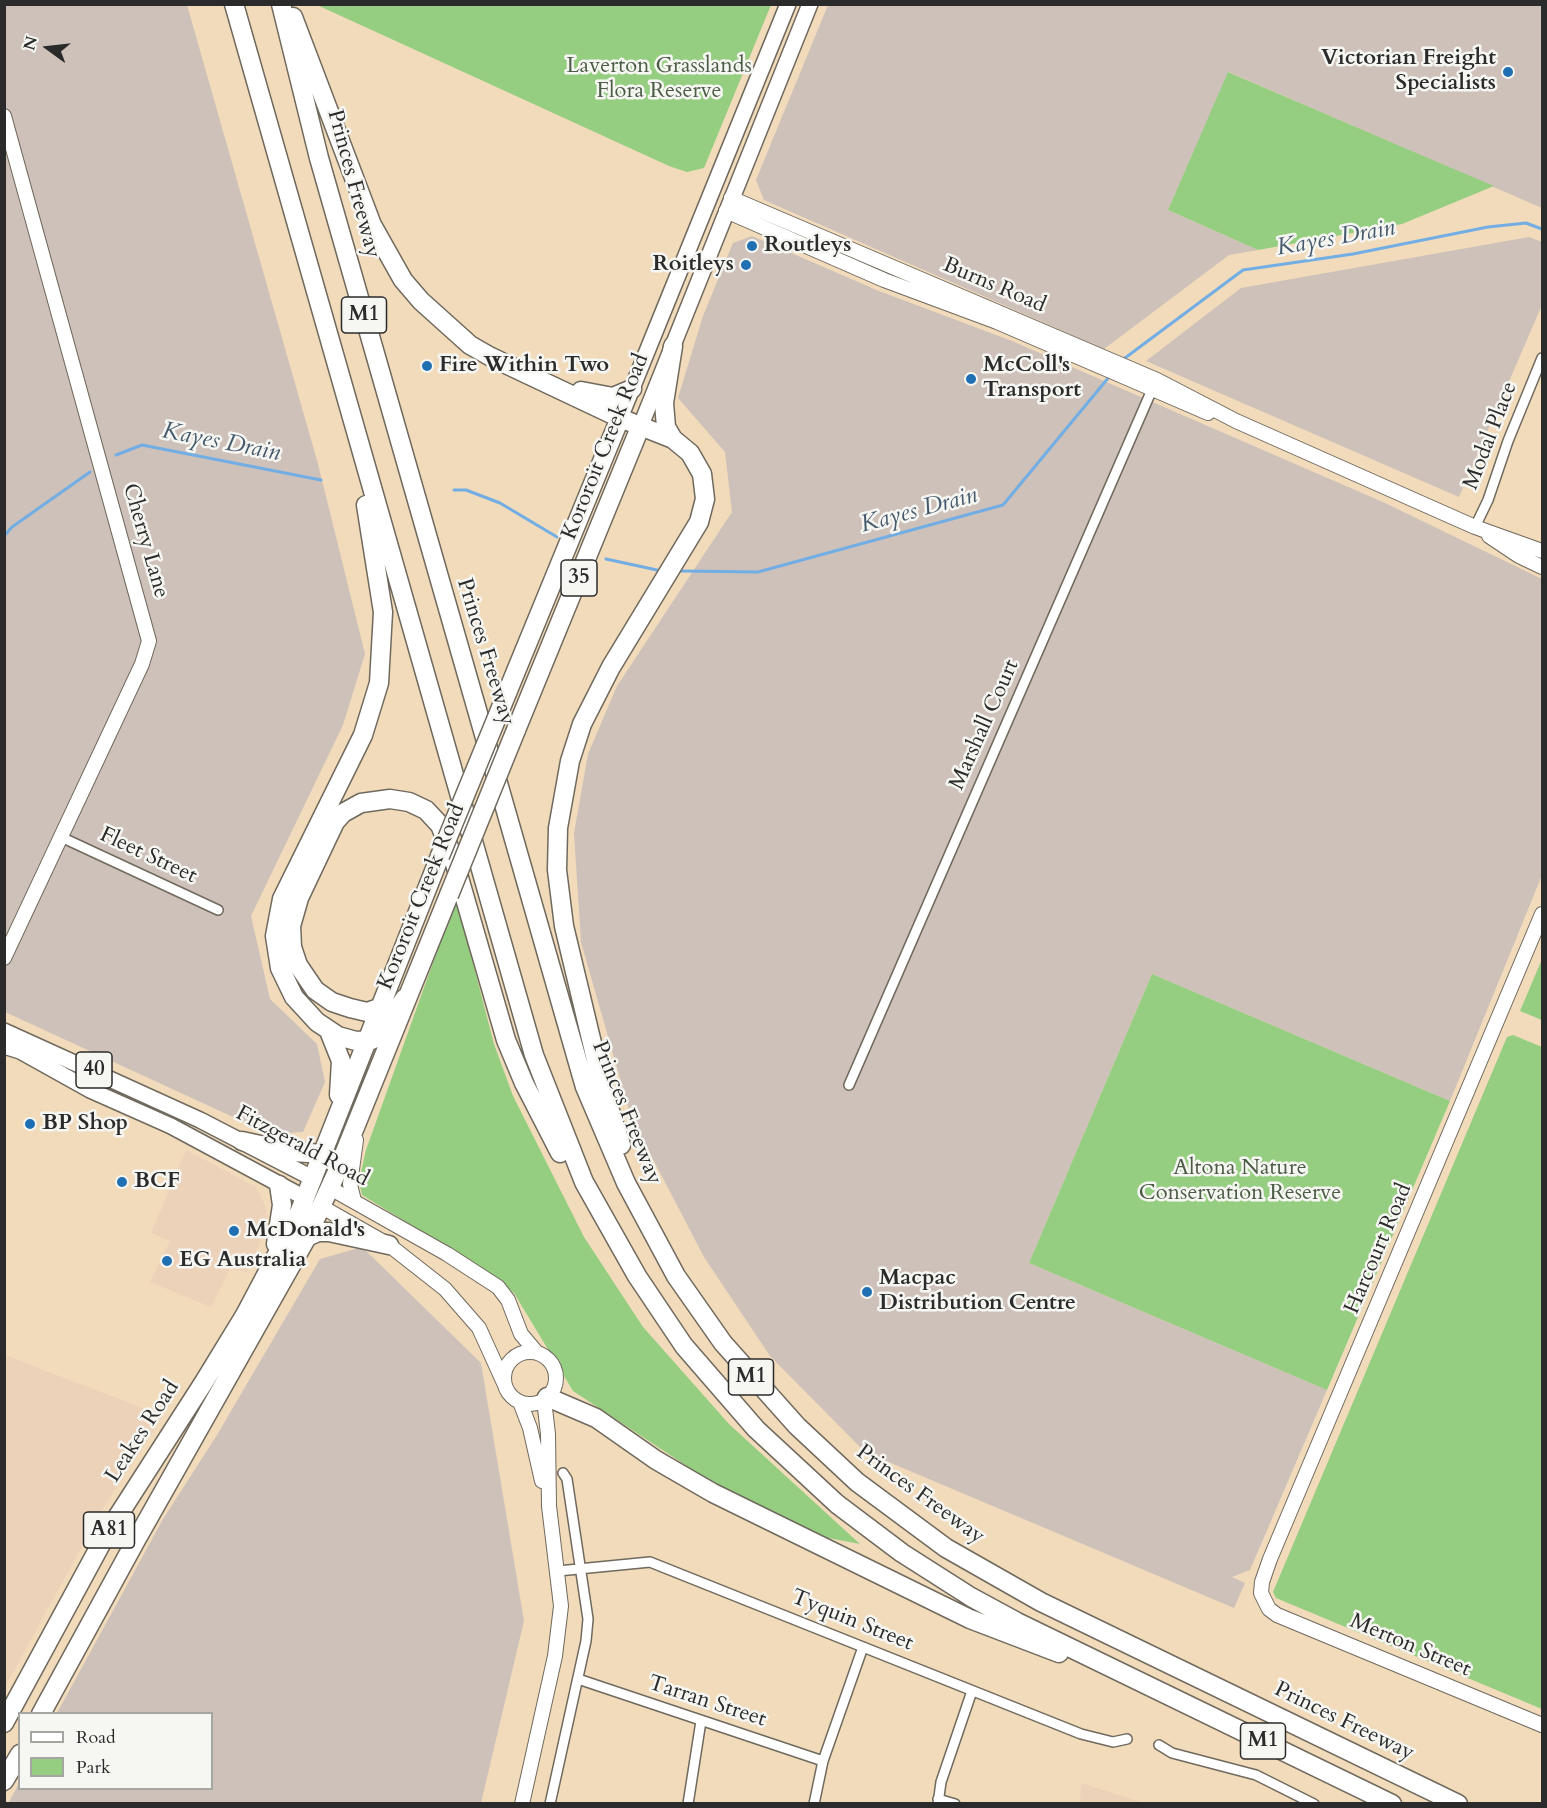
<!DOCTYPE html>
<style>
body{margin:0}
#map{position:relative;width:1547px;height:1808px;overflow:hidden;background:#f1dbbb;font-family:Cardo,serif}
canvas{display:block}
.frame{position:absolute;inset:0;border:6px solid #2b2b2b;pointer-events:none}
.legend{position:absolute;left:18px;top:1712px;width:195px;height:78px;box-sizing:border-box;background:#f6f6f2;border:2px solid #a5a5a2;margin:0;padding:8px 10px;list-style:none;font-size:18px;color:#2b2b2b}
.legend li{display:flex;align-items:center;gap:12px;height:30px}
.legend b{width:30px;border:2px solid #a5a5a2}
.north{position:absolute;left:18px;top:18px;width:60px;height:60px;-webkit-text-stroke:4px #f6f6f2;paint-order:stroke;rotate:285deg;font-size:16px;font-weight:700;line-height:24px;text-align:center;color:#2b2b2b}
.north::after{content:'';display:block;margin:auto;width:21px;height:27px;background:#2b2b2b;clip-path:polygon(50% 0,100% 100%,50% 72%,0 100%)}
</style>
<div id="map">
<canvas width="1547" height="1808"></canvas>
<div class="frame"></div>
<ul class="legend">
<li><b style="height:8px;background:#fff"></b>Road</li>
<li><b style="height:16px;background:#95ce81"></b>Park</li>
</ul>
<div class="north">N</div>
</div>
<script>
const context = document.querySelector('canvas').getContext('2d');
context.lineJoin = 'round';
function fill(path, color) { context.fillStyle = color; context.fill(path, 'evenodd'); }
const shape = rows => new Path2D(rows.map(r => 'M' + r).join(''));
function trace(path, color, width, dash) { context.strokeStyle = color; context.lineWidth = width; context.lineCap = dash ? 'butt' : 'round'; context.setLineDash(dash || []); context.stroke(path); }
function label(font, color, halo, rows, align = 'center') {
  context.font = font + ' Cardo,serif'; context.lineWidth = 5; context.setLineDash([]); context.textBaseline = 'middle'; context.strokeStyle = halo; context.fillStyle = color; for (const [text, x, y, turn = 0] of rows) {
    context.save(); context.translate(x, y); context.rotate((+turn || 0) * Math.PI / 180); context.textAlign = isNaN(turn) ? turn : align; if (halo) context.strokeText(text, 0, 0); context.fillText(text, 0, 0); context.restore();
  }
}
fill(shape([
 [186,1150,256,1187,265,1205,268,1223,247,1273,231,1267,211,1307,150,1282,170,1241,151,1233],
 [5,1355,163,1416,102,1510,5,1687],
 [1081,1783,1144,1803,1080,1803]
]), '#edd2ba');
fill(shape([
 [5,5,187,5,318,464,365,654,343,725,251,916,270,999,317,1044,325,1082,303,1132,270,1134,5,1012],
 [828,5,1542,5,1542,208,1229,72,1168,210,1258,250,1229,255,1104,349,764,200,756,180],
 [752,236,879,291,1012,341,1385,503,1542,579,1542,875,1450,1101,1152,974,1029,1263,1327,1390,1250,1570,1232,1577,1245,1583,1234,1608,865,1452,770,1356,704,1257,631,1117,581,942,574,833,588,754,617,686,732,512,725,452,678,398,703,316,733,243],
 [1529,237,1542,242,1542,305,1459,497,1146,361,1241,288],
 [362,1247,481,1363,524,1621,481,1803,8,1804,19,1783,20,1788,212,1788,212,1714,57,1713,163,1519,217,1435,320,1259]
]), '#cec1ba');
fill(shape([
 [317,5,771,5,704,168,687,172,669,166],
 [1228,72,1421,155,1494,186,1402,224,1258,250,1168,210],
 [456,898,494,1044,513,1096,584,1237,643,1327,729,1424,860,1544,823,1537,711,1482,573,1391,514,1293,494,1276,362,1195,359,1181,366,1150],
 [1542,959,1542,1020,1520,1011],
 [1152,974,1450,1101,1327,1390,1029,1263],
 [1513,1035,1542,1047,1542,1709,1276,1598,1273,1592,1507,1037]
]), '#95ce81');
trace(shape([
 [1125,358,1243,270,1353,254,1488,227,1526,223,1542,229],
 [116,455,142,445,321,480],
 [454,490,466,490,500,503,557,537],
 [4,536,12,527,90,472],
 [606,559,657,570],
 [681,571,758,572,1003,505,1109,377]
]), '#72aee4', 3);
const street = shape([
 [1475,527,1488,500,1508,441,1542,358],
 [61,837,218,910],
 [849,1085,1154,385],
 [558,1571,650,1562,1081,1734,1113,1742,1127,1739],
 [578,1679,823,1761],
 [1159,1745,1172,1753,1256,1775,1314,1804],
 [938,1799,955,1804],
 [550,1804,586,1641,588,1619,567,1479,563,1473],
 [688,1804,701,1721],
 [814,1804,823,1761,863,1647],
 [938,1804,941,1782,972,1691]
]);
const secondary = shape([
 [4,116,149,641,142,664,4,958],
 [731,198,1157,380,1236,421,1475,527,1542,551],
 [726,211,884,280,997,322,1208,413],
 [1489,536,1519,556,1542,567],
 [1542,914,1270,1559,1262,1582,1261,1593,1269,1609,1277,1615,1542,1725],
 [330,1188,447,1254,498,1287,508,1300,521,1334,537,1353],
 [354,1201,350,1184,356,1140],
 [322,1207,389,1245,445,1289,479,1328,504,1383],
 '504 1378a26 26 0 1 1 52 0a26 26 0 1 1-52 0Z',
 [520,1402,530,1428,542,1481],
 [522,1804,555,1656,561,1606,549,1506,548,1434,544,1400]
]);
const primary = shape([
 [620,418,788,4],
 [641,425,810,4],
 [4,1031,200,1120,314,1179],
 [4,1046,20,1051,90,1090,171,1126,305,1198]
]);
const highway = shape([
 [234,4,534,1055,584,1182,637,1276,684,1346,756,1429,837,1504,902,1553,971,1597,1017,1622,1392,1804],
 [281,4,319,158,585,1087,626,1183,676,1276,723,1343,797,1426,857,1482,946,1548,1041,1602,1458,1804],
 [293,17,372,225,403,280,421,301,470,345,491,357,620,418,673,439,690,453,702,474,705,499,699,522,611,667,582,724,570,761,558,828,557,870,564,926,603,1089,621,1145],
 [581,391,613,397,632,389],
 [673,439,666,427,664,403,673,346],
 [366,505,383,612,379,683,363,735,282,899,275,936,280,968,294,997,317,1022,338,1036,356,1041,372,1040,381,1032,405,998],
 [507,693,620,418],
 [516,730,641,425],
 [379,1008,367,1012,350,1008,332,1002,315,990,298,965,292,947,291,926,299,898,335,822,343,813,361,803,390,799,409,802,426,810,440,825,453,857,506,1040,524,1083,560,1153],
 [329,1031,341,1061,339,1095],
 [242,1141,292,1152,324,1154],
 [307,1237,318,1232,329,1232,389,1245],
 [276,1244,282,1205,279,1185],
 [547,1397,596,1418,656,1460,713,1493,970,1619,1059,1653],
 [41,1714,135,1542,307,1237,336,1174,449,895],
 [4,1723,107,1533,204,1382,245,1315,299,1213,440,856],
 [4,1781,20,1754]
]);
trace(street, '#70695d', 12);
trace(secondary, '#70695d', 16);
trace(primary, '#70695d', 18);
trace(highway, '#70695d', 21);
trace(street, '#fff', 9);
trace(secondary, '#fff', 14);
trace(primary, '#fff', 15);
trace(highway, '#fff', 18);
const highwayBridge = shape([
 [440,856,507,693],
 [449,895,516,730]
]);
trace(highwayBridge, '#70695d', 21, []);
trace(highwayBridge, '#fff', 18);
for (const [x, y, r, color] of [
 [1508,72,6,"#1f6fb2"],
 [752,246,6,"#1f6fb2"],
 [746,265,6,"#1f6fb2"],
 [427,366,6,"#1f6fb2"],
 [971,379,6,"#1f6fb2"],
 [30,1124,6,"#1f6fb2"],
 [122,1182,6,"#1f6fb2"],
 [234,1231,6,"#1f6fb2"],
 [167,1261,6,"#1f6fb2"],
 [867,1292,6,"#1f6fb2"]
]) { const dot = new Path2D(); dot.arc(x, y, r, 0, 2 * Math.PI); context.fillStyle = color; context.fill(dot); trace(dot, '#f6f6f2', 2); }
for (const [x, y, w] of [
 [364,315,45],
 [579,578,36],
 [94,1070,36],
 [751,1377,45],
 [109,1530,51],
 [1263,1741,45]
]) { const box = new Path2D(); box.roundRect(x - w / 2, y - 18, w, 36, 4.5); context.fillStyle = '#f6f6f2'; context.fill(box); trace(box, '#2b2b2b', 1.5); }
label('bold 21px', '#2b2b2b', null, [
 ["M1",364,315],
 ["35",579,578],
 ["40",94,1070],
 ["M1",751,1377],
 ["A81",109,1530],
 ["M1",1263,1741]
]);
label('bold 22px', '#2b2b2b', '#f6f6f2', [
 ["Victorian Freight",1496,59,"right"],
 ["Specialists",1496,84,"right"],
 ["Routleys",764,246],
 ["Roitleys",734,265,"right"],
 ["Fire Within Two",439,366],
 ["McColl's",983,366],
 ["Transport",983,391],
 ["BP Shop",42,1124],
 ["BCF",134,1182],
 ["McDonald's",246,1231],
 ["EG Australia",179,1261],
 ["Macpac",879,1279],
 ["Distribution Centre",879,1304]
], 'left');
label('22px', '#4b5c45', '#f6f6f2', [
 ["Laverton Grasslands",659,67],
 ["Flora Reserve",659,92],
 ["Altona Nature",1240,1169],
 ["Conservation Reserve",1240,1194]
]);
label('22px', '#2b2b2b', '#f6f6f2', [
 ["Princes Freeway",353,184,75],
 ["Burns Road",994,286,23],
 ["Modal Place",1491,436,-69],
 ["Kororoit Creek Road",606,447,-68],
 ["Cherry Lane",145,541,74],
 ["Princes Freeway",485,652,73],
 ["Marshall Court",985,725,-66],
 ["Fleet Street",148,856,25],
 ["Kororoit Creek Road",422,897,-68],
 ["Princes Freeway",626,1113,68],
 ["Fitzgerald Road",302,1147,28],
 ["Harcourt Road",1379,1249,-67],
 ["Leakes Road",143,1432,-57],
 ["Princes Freeway",920,1495,36],
 ["Tyquin Street",852,1621,22],
 ["Merton Street",1410,1646,23],
 ["Tarran Street",707,1702,18],
 ["Princes Freeway",1344,1722,26]
]);
label('italic 24px', '#44596c', '#f6f6f2', [
 ["Kayes Drain",1336,239,-10],
 ["Kayes Drain",221,443,11],
 ["Kayes Drain",919,511,-15]
]);
</script>
